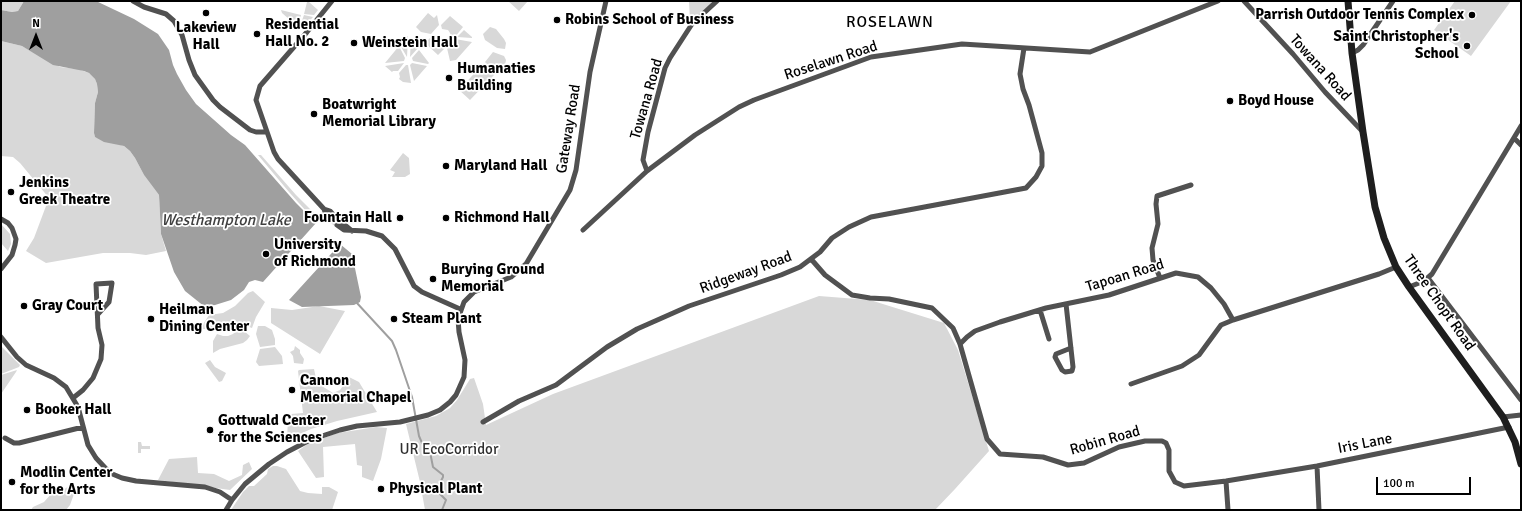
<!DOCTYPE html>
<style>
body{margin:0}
#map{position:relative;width:1522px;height:511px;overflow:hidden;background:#fff;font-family:Signika,sans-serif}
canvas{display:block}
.frame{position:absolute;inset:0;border:2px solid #000;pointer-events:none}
.north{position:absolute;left:16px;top:16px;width:40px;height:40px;-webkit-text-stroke:3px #fff;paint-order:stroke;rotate:0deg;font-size:11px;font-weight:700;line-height:16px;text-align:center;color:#000}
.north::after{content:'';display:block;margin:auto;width:14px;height:18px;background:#000;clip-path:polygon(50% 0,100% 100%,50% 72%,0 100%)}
.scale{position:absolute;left:1376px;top:477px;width:95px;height:18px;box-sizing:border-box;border:2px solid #000;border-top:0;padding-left:5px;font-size:12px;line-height:14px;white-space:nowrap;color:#000;-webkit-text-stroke:3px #fff;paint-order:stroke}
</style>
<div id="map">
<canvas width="1522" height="511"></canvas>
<div class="frame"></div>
<div class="north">N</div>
<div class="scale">100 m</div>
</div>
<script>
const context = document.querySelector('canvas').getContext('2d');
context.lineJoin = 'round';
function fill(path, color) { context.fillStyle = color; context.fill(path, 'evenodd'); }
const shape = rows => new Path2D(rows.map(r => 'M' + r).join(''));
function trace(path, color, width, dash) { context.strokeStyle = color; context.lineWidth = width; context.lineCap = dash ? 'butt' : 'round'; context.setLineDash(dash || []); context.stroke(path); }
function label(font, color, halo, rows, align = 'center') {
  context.font = font + ' Signika,sans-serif'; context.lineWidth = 3.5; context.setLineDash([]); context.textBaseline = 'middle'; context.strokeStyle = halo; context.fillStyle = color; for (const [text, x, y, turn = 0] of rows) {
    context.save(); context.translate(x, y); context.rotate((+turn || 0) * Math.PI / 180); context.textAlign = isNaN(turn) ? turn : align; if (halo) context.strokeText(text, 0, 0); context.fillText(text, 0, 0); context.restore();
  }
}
fill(shape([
 [1,1,24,1,18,11,12,12,1,10],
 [508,1,528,1,519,11],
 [689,1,715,1,690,22],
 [1455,1,1511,1,1471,56,1434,30],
 [307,2,309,2,318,10,314,15,304,14],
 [281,10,301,15,299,22,290,20,282,13],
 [428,13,434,18,437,15,439,25,431,34,421,32,416,27],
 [304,15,313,17,305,26,301,23],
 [450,16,463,27,455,37,451,36,450,33,448,30,442,29,441,25],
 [490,27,496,29,504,39,506,43,505,49,497,48,485,40,483,34],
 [464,30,472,37,472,38,457,37],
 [408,36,408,37,407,57,400,45],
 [432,36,436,36,438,42,444,44,445,48,438,55,425,43],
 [411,38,418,48,410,57],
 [455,39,472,42,456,60,450,61,447,48],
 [1,41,22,46,60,67,78,69,89,73,95,79,97,84,98,92,95,103,94,133,95,137,124,146,130,151,135,158,144,175,159,195,161,234,166,251,146,255,130,253,103,253,46,263,26,251,34,238,49,198,20,163,13,157,1,156],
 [399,46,405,58,404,61,385,63],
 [419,50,429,63,428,64,413,61,412,58],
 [493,52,504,56,506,60,505,65,497,74,485,62],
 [404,63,398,71,393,71,392,72,385,66],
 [412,63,427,66,414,81,410,65],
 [483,64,494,75,470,100,459,90],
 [406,65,408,65,411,83,403,82,399,79,400,77,399,73],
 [403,153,409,158,410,174,405,177,392,177,395,172,390,170],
 [258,155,261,155,296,195,320,219,317,221,306,211,289,192],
 [1,224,10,234,11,244,8,251,1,243],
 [253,291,265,302,256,317,252,328,238,323,231,322,226,323,215,329,200,329,209,315,223,313,235,306,248,293],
 [819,296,870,300,944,323,958,350,989,451,955,489,935,510,425,510,420,482,406,424,436,416,450,408,457,400,470,379,474,378,483,404,486,425,553,394],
 [319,306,345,311,320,354,271,323,271,308,292,310],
 [258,326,265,326,272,330,275,339,275,345,260,347,256,334],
 [238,329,244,331,250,336,247,340,243,343,220,349,213,353,213,341,217,334,223,336,228,336,233,334],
 [1,346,20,365,19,367,1,374],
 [295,346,300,350,300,353,304,359,303,364,294,363,293,356,290,352,294,350],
 [275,347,282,356,283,364,259,366,256,362,260,349],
 [210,360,215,367,226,373,222,381,219,382,205,363],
 [314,369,317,383,333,393,340,390,349,377,359,382,377,412,337,421,311,429,287,440,288,419,291,414,303,413,298,371,299,370],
 [17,370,16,372,1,394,1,375],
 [376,427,387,428,381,459,373,481,362,477,362,466,357,465,355,444,323,447,324,477,316,478,298,451,309,443,338,433],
 [138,442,141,442,142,446,150,446,150,449,141,449,141,453,138,453],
 [197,457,198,473,214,474,229,481,242,475,243,465,249,462,252,469,230,490,158,480,169,459],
 [273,466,277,466,286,469,300,491,308,493,322,494,322,487,329,487,338,492,332,510,231,510,243,492,249,486,254,486,267,474,268,469],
 [72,484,74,494,70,505,66,510,31,510,33,507,44,502,52,493,57,494]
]), '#d8d8d8');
fill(shape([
 [24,1,96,1,134,19,158,34,169,50,173,65,177,74,186,90,196,104,231,135,245,145,296,203,316,223,263,282,255,280,249,282,244,290,231,300,215,305,205,307,185,291,174,272,161,234,159,195,144,175,135,158,130,151,124,146,104,142,95,137,94,133,95,103,98,92,97,84,95,79,89,73,84,71,53,65,22,46,1,41,1,10,12,12,18,11],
 [340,244,352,254,361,297,360,302,354,305,302,307,289,300]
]), '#9f9f9f');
trace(shape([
 [356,302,392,341,396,350,412,397,419,436,422,443,430,452,433,467,443,475,443,477,438,487,439,493,446,500,442,510]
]), '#9f9f9f', 2);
trace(shape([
 [326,215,337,225]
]), '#d9d9d9', 5, [5, 2.5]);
trace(shape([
 [133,1,144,7,166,14,174,21,182,35,189,60,195,75,213,100,220,107,250,130,256,132,267,132],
 [1244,1,1293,54,1325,92,1363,132],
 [1352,53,1358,50,1363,45,1393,1],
 [1514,138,1521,145],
 [647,171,643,160,648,132,665,68,670,58,692,24,717,1],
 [324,209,330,211,337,219],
 [326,215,324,209,278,159,274,152,256,100,260,86,307,32,332,1],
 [1,219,8,223,12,228,16,239,15,245,12,255,1,269],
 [340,221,352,231],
 [337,225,344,230,366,231,382,236,395,249,414,286,422,292,460,309],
 [583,230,647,171,695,135,739,107,754,100,871,57,962,44,1090,52,1218,1],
 [811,259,825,275,852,295,870,298,889,299,932,308,953,328,960,344,987,439,1000,454,1043,457,1068,465,1084,463,1119,447,1145,441,1162,441,1166,443,1169,450,1169,471,1175,482,1184,486,1226,481,1317,466,1509,427],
 [1160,278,1153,260,1152,248,1158,224,1156,204,1157,196,1191,185],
 [1428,278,1521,400],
 [1409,287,1424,281,1432,274,1521,126],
 [1066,304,1073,367,1072,371,1065,372,1062,370,1055,357,1056,354,1071,348],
 [1040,310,1049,339],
 [1,337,17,357,26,365,54,378,66,387,78,407,88,445,96,458,110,473,122,478,136,481,205,487,220,492,232,500,245,484,269,464,287,452,310,440,340,430,357,426,400,422,428,415,440,410,450,402,456,395,464,377,465,360,459,332,458,319,464,302,474,292,511,277,526,264,570,190,576,170,590,72,606,1],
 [960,344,967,337,975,331,1000,322,1046,308,1109,295,1176,273,1198,277,1211,288,1224,304,1233,320,1379,274,1396,267],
 [1131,384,1182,366,1199,355,1221,325,1233,320],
 [73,398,83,390,93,378,101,359,102,345,98,328,96,284,112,283,109,302,98,314],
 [1503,417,1521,415],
 [483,422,519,401,556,385,607,347,637,329,689,306,781,275,800,267,820,252,832,238,849,227,871,217,1026,188,1036,177,1042,166,1042,153,1029,105,1023,89,1020,74,1024,48],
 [5,438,14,443,19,443,83,427],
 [1317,466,1319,510],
 [1226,481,1228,510],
 [226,510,232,500]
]), '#515151', 5);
trace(shape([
 [1348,1,1352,53,1363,132,1375,207,1384,238,1396,267,1409,287,1503,417,1515,442,1521,464]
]), '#1e1e1e', 7);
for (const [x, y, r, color] of [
 [206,13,4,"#000"],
 [1472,15,4,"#000"],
 [557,20,4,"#000"],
 [257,34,4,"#000"],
 [354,43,4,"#000"],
 [1467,46,4,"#000"],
 [449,78,4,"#000"],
 [1230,101,4,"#000"],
 [314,114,4,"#000"],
 [446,166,4,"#000"],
 [11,192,4,"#000"],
 [400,218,4,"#000"],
 [446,218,4,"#000"],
 [266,254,4,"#000"],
 [433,279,4,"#000"],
 [24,306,4,"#000"],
 [151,319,4,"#000"],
 [394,319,4,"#000"],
 [292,390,4,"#000"],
 [27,410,4,"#000"],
 [210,430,4,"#000"],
 [12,482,4,"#000"],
 [381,489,4,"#000"]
]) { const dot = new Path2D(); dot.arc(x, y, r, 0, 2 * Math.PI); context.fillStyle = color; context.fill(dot); trace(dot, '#fff', 1.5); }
label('bold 15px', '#000', '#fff', [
 ["Parrish Outdoor Tennis Complex",1464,15,"right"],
 ["Robins School of Business",565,20],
 ["Residential",265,25],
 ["Hall No. 2",265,42],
 ["Lakeview",206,28,"center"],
 ["Hall",206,45,"center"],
 ["Saint Christopher's",1459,37,"right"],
 ["School",1459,54,"right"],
 ["Weinstein Hall",362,43],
 ["Humanaties",457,69],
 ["Building",457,86],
 ["Boyd House",1238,101],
 ["Boatwright",322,105],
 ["Memorial Library",322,122],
 ["Maryland Hall",454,166],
 ["Jenkins",19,183],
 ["Greek Theatre",19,200],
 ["Fountain Hall",392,218,"right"],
 ["Richmond Hall",454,218],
 ["University",274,245],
 ["of Richmond",274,262],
 ["Burying Ground",441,270],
 ["Memorial",441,287],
 ["Gray Court",32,306],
 ["Heilman",159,310],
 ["Dining Center",159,327],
 ["Steam Plant",402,319],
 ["Cannon",300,381],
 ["Memorial Chapel",300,398],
 ["Booker Hall",35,410],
 ["Gottwald Center",218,421],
 ["for the Sciences",218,438],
 ["Modlin Center",20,473],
 ["for the Arts",20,490],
 ["Physical Plant",389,489]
], 'left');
label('15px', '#000', '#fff', [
 ["Roselawn Road",831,61,-18],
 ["Towana Road",1320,68,48],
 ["Towana Road",647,99,-74],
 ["Gateway Road",569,129,-81],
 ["Ridgeway Road",746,273,-20],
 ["Tapoan Road",1125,276,-17],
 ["Three Chopt Road",1439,303,55],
 ["Robin Road",1105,441,-16],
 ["Iris Lane",1365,444,-11]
]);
label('15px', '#2f2f2f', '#fff', [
 ["UR EcoCorridor",449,450]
]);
context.letterSpacing = '1px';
label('16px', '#000', '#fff', [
 ["ROSELAWN",890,23]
]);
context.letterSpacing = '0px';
label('italic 16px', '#404040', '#fff', [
 ["Westhampton Lake",226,221]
]);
</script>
